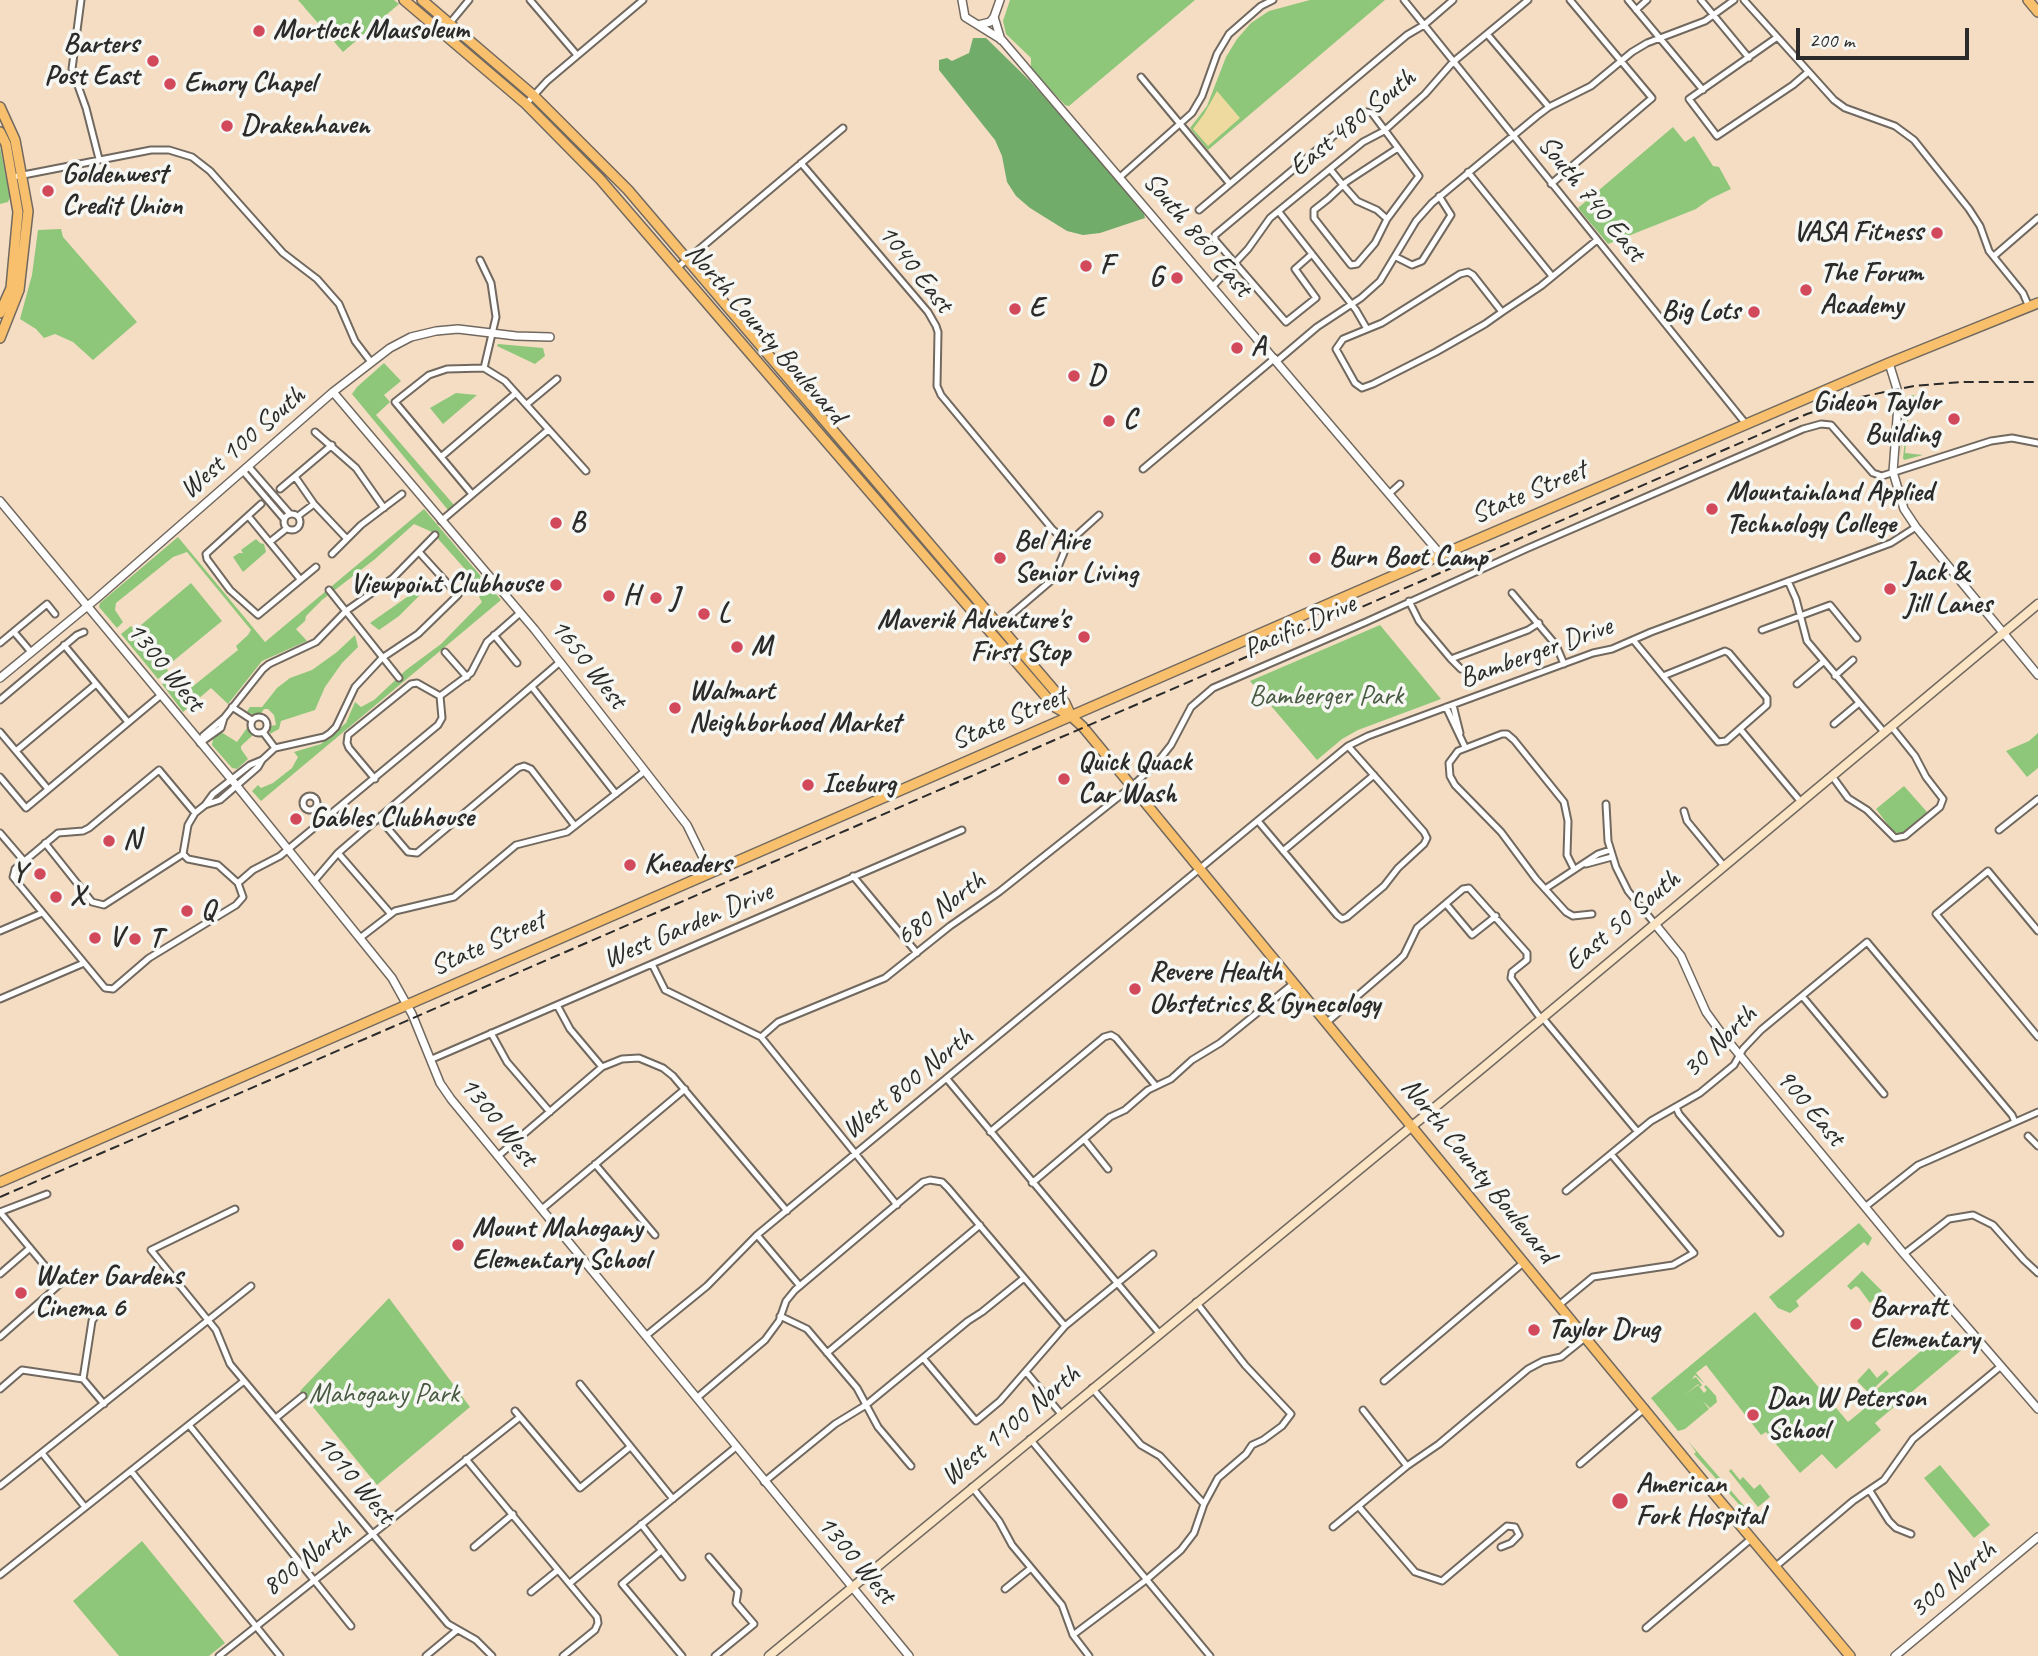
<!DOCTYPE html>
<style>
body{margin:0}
#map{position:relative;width:2038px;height:1656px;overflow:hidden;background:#f4ddc3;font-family:Caveat,sans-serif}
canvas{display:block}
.scale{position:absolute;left:1796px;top:28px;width:173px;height:32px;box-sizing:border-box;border:4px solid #2b2b2b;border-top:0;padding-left:9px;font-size:21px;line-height:24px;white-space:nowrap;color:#2b2b2b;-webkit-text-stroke:5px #f6f6f2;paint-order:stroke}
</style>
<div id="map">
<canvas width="2038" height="1656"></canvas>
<div class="scale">200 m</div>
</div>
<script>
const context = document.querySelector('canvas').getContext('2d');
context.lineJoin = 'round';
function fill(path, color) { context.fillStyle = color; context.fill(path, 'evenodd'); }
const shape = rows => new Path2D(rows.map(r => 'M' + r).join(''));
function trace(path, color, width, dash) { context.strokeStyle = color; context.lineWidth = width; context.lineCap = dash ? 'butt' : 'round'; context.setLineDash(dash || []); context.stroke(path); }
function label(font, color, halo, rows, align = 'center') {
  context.font = font + ' Caveat,sans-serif'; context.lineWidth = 7; context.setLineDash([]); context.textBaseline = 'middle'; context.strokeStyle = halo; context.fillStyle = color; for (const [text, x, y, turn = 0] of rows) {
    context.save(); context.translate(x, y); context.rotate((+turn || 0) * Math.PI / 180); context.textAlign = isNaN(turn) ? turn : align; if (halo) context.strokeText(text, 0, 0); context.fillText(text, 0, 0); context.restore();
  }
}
fill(shape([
 [298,0,394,0,399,4,343,52],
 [1010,0,1195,0,1069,106,1065,105,1044,83,1031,67,1031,58,1006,34,1003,21],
 [1310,0,1385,0,1208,150,1190,128,1207,106,1226,57,1237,39,1251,23,1269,11],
 [1673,127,1685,142,1694,136,1713,166,1719,167,1731,189,1710,199,1696,209,1608,244,1578,208],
 [0,147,10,197,8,202,0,204],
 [61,229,63,237,137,322,93,360,73,342,55,334,44,338,36,329,20,319,32,275,38,230],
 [498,344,543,348,545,356,535,364,497,346],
 [384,363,401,381,384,395,390,402,376,415,454,505,448,510,352,394,357,387],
 [456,393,477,395,443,424,430,408],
 [1914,395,1915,400,1910,400,1905,453,1923,455,1904,460,1903,458,1908,413,1907,407,1900,457,1905,396,1907,400,1908,396],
 [424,509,501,600,261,801,252,791,258,785,261,788,273,783,292,768,298,757,294,752,321,744,346,723,355,702,361,707,374,700,406,670,441,644,482,602,479,597,482,594,464,568,432,532,414,524,375,559,322,600,306,616,305,621,296,629,307,641,262,661,228,704,211,688,183,712,162,684,169,679,180,691,187,691,238,650,236,646,248,635,251,630,187,552,173,557,116,603,115,610,123,622,117,628,99,607,100,603,178,537,265,642],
 [256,539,260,543,264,544,266,552,243,572,233,557,239,553,243,553,241,550],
 [428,578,429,586,399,616,379,630,370,623,410,595],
 [191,583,222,621,166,667,168,671,158,679,121,634,131,626,135,630],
 [1380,625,1441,699,1358,730,1342,739,1317,760,1250,681],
 [355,635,358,647,342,663,325,687,315,710,281,721,279,729,270,734,270,726,276,725,274,715,268,709,264,709,260,715,246,713,250,707,262,707,277,688,290,678,312,670,337,652],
 [247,728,253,735,241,746,241,749,248,759,237,769,232,768,212,745,213,739,221,732,237,742],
 [2038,733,2038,768,2027,777,2006,751,2029,741],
 [1904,786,1927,812,1904,832,1899,834,1892,830,1876,809],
 [1859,1223,1872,1238,1868,1246,1864,1242,1796,1301,1799,1306,1790,1313,1778,1308,1769,1297],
 [1862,1271,1882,1291,1870,1303,1859,1288,1856,1286,1851,1290,1847,1286],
 [389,1298,470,1407,377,1485,300,1391],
 [1755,1312,1848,1422,1864,1409,1864,1400,1929,1344,1959,1339,1965,1347,1875,1423,1881,1430,1836,1469,1822,1454,1800,1473,1766,1432,1761,1435,1706,1365,1696,1373,1705,1384,1695,1375,1692,1379,1696,1377,1702,1385,1700,1387,1698,1384,1685,1395,1698,1385,1704,1393,1707,1390,1704,1387,1706,1385,1716,1396,1717,1402,1710,1408,1703,1401,1709,1409,1685,1429,1678,1431,1651,1398],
 [1869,1368,1877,1378,1886,1370,1889,1374,1869,1393,1857,1381],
 [1688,1441,1752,1515,1752,1519,1694,1454,1696,1452],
 [1940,1465,1990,1525,1974,1538,1924,1478],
 [1731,1469,1740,1480,1743,1477,1754,1489,1760,1484,1770,1497,1758,1507,1729,1471],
 [142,1541,225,1643,209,1656,119,1656,73,1601]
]), '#8ec77a');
fill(shape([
 [973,38,986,38,1030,81,1111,172,1144,214,1145,218,1100,233,1083,235,1067,231,1030,208,1016,196,1007,182,1002,156,995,140,939,70,939,60,947,58,952,61,969,53]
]), '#72ac6a');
fill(shape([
 [1217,91,1240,118,1208,146,1193,129,1204,114]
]), '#eeda9e');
const minor = shape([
 [81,0,72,69,86,108,99,159],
 [530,0,577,55],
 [1404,0,1746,424],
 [1628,0,1703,90],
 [1701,0,1749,58],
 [1744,0,1834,100,1845,108,1895,126,1914,140,1969,209,1980,226,1989,251,2023,293,2029,307],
 [1636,10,1647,0],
 [450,23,469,0],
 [1487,34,1549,107],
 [1776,38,1689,99,1717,136,1793,85,1807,73],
 [1141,77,1230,184],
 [526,104,547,81,643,0],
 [801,163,928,312,936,326,938,332,937,386,941,395,1053,530,1068,543],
 [1330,169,1343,185,1357,201,1377,210,1387,219,1375,243,1357,264,1351,265,1347,260,1314,218,1314,210,1328,199,1343,185,1346,182,1398,148],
 [1468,172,1552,276],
 [13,177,151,150,169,150,192,157,210,171,283,253,317,279,339,304,355,341,371,362],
 [1120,177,1192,113,1202,96,1217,54,1229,34,1261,6,1273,0],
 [1551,184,1652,98,1570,0],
 [1199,210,1407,35,1424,25,1453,0],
 [1279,212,1356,310,1367,329],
 [1312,254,1295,269,1316,298,1286,322,1215,240,1215,235,1356,117,1366,112,1372,113,1419,176,1387,219],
 [1994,256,2038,218],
 [1396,257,1412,265,1422,261,1451,215,1439,196],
 [480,260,491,283,496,317,484,368],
 [677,268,843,128],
 [1213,286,1248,249,1270,218,1363,142,1384,131,1425,94,1453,62,1528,0],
 [1502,312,1473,275,1468,272,1460,274,1382,323,1343,339,1336,349,1355,383,1362,388,1373,384,1436,352,1485,324,1502,312,1541,286,1597,240],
 [1277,361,1317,327,1361,298,1380,281,1416,221,1432,203,1537,116,1549,107,1591,86,1632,52,1647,43,1705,21,1734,0],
 [527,404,557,379],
 [315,432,356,468,384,508],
 [441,457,516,393],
 [249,467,290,514],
 [1143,469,1275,358],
 [243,471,284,519],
 [296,478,314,504,347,539],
 [280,489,332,445],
 [1390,493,1400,484],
 [472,494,395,402,429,375,447,369,484,368,505,381,586,471],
 [261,504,206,554,207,559,230,590,258,615,316,567],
 '284 522a8 8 0 1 1 16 0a8 8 0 1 1-16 0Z',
 [298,516,314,504],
 [249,517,300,579],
 [441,521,548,430],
 [271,541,286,529],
 [332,554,361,525,402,494],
 [1788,581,1796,599,1807,641,1884,732],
 [329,590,399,678],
 [1512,593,1556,645,1564,664],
 [1409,601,1419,621,1451,659],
 [999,625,1053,579,1068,543,1099,515],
 [1762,630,1830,605,1857,638],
 [14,632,31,652],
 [494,635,517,663],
 [1634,641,1663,676,1718,742,1726,741,1767,705,1767,698,1729,653,1725,651,1663,676],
 [0,643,47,604,55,614],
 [64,645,128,722],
 [445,652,467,677],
 [1461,669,1451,659,1528,630,1539,623],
 [1835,676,1853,660],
 [1797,684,1823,662],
 [532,687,616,794],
 [440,696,471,673,487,642,520,613],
 [0,700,77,635,84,632],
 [1453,705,1460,733],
 [232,707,252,720],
 [1446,707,1465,747],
 '251 725a8 8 0 1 1 16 0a8 8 0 1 1-16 0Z',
 [1834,724,1859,703],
 [1740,729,1801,802],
 [0,732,48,789],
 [263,732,275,748],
 [200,743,221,728,224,718,263,669,269,664,316,642,346,611,393,578,435,535],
 [200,743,203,736,224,718],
 [16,751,96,684],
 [1832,776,1848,798,1867,810,1895,838,1905,836,1911,831,1940,807,1943,799,1926,777,1915,756,1891,726],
 [0,777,26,808,161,695],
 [375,779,349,748,347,743,348,735,411,684,417,683,440,696],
 '303 803a7 7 0 1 1 14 0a7 7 0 1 1-14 0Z',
 [1606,804,1608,841,1616,867,1628,891,1655,924],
 [205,805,220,800,258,767,262,760,275,748,324,737,330,733,336,727,355,687,382,658,418,634,458,595,419,552],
 [1684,811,1687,821,1724,866],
 [379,818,408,852,417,853,518,768,524,766,531,769,575,826],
 [1258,821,1337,915,1342,919,1347,917,1384,886,1398,868,1424,844,1427,838,1424,832,1348,746],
 [1999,830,2038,799],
 [0,833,24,861],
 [45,843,92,902,104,905,183,854,188,825,195,813,205,805,213,794,250,765,262,760],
 [1283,851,1374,775],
 [338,853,390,913],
 [183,854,188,859,218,865,238,883,243,897,236,905,149,958,113,989,105,988,13,877,15,869,58,833,83,831,89,828,159,770,195,813],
 [1586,864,1612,857],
 [1574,869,1567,855,1568,821,1564,802,1514,740,1507,734,1502,734,1458,751,1449,763,1450,776,1455,785,1501,832,1536,879,1566,912,1573,916,1592,914],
 [853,876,917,953],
 [314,881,338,853,560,662],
 [238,883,253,870,280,856,438,725,442,718,440,696],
 [1545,889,1598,854,1610,850],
 [1446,904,1472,935,1496,916],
 [0,931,42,913],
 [2038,931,1988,871,1936,914,2038,1037],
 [360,938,395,911,454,897,516,845,567,832,645,771],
 [652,964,665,990,761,1037,897,1205],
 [1802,996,1884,1094],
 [0,999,84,963],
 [557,1005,570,1029,602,1067],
 [1542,1017,1637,1131],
 [1326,1023,1398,961,1404,955,1417,928,1463,889,1469,888,1527,953,1527,960,1512,972,1511,978,1541,1019],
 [491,1033,507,1062,550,1112],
 [761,1037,778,1022,885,978,950,926,999,892,1131,787,1156,764,1171,745,1191,707,1213,688,1366,622,1526,549,1803,429,1821,424,1831,425,1873,473,1882,476,1991,441,2012,438,2038,443],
 [432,1059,962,830],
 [947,1079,1159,1333],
 [1676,1107,1679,1114,1780,1233],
 [990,1132,1104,1037,1111,1035,1116,1038,1156,1086],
 [2028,1136,2038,1146],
 [1084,1139,1108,1169],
 [498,1156,602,1067,622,1059,639,1058,663,1068,673,1076,787,1211],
 [595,1164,655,1235],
 [1032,1183,1110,1117,1125,1110,1148,1090,1171,1079,1192,1060,1220,1043,1294,983],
 [1566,1191,1651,1121,1700,1093,1734,1065,1743,1049,1761,1030,1867,942,2012,1115,2015,1122],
 [1865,1207,1918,1165,2038,1112],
 [235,1209,151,1250,216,1330,230,1364,448,1624,476,1640,492,1656],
 [542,1209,685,1089],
 [0,1212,47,1194],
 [757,1235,800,1286],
 [1904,1254,1949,1219,1973,1215,1993,1225,2024,1260,2038,1273],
 [0,1274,30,1248],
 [1559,1305,1593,1277,1673,1265,1694,1253,1611,1154],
 [780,1316,807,1329,857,1388,878,1427,911,1466],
 [647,1335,707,1286,757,1235,1348,746,1368,736,1593,653,1612,649,1651,632,1891,543,1916,527],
 [0,1337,60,1284,0,1212],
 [827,1353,980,1225],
 [923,1358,976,1421,1000,1401,1065,1326,1153,1254],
 [1027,1373,1061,1414],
 [83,1379,92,1321,98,1312],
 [1384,1381,1523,1263],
 [580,1384,673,1499],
 [1092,1388,1141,1445,1160,1456,1204,1504],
 [0,1389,22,1370,83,1379,104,1404],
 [698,1397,765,1340,779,1321,786,1301,795,1290,923,1182,930,1180,942,1182,948,1188,1065,1326],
 [1363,1410,1407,1466],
 [515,1411,580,1488,630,1447],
 [276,1418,303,1396],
 [189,1425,351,1626],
 [1030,1439,1210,1656],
 [42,1453,85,1507],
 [466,1459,597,1617,598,1623,595,1630,563,1656],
 [1580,1464,1645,1408],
 [131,1471,280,1656],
 [764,1482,835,1424,866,1405,968,1321,982,1312,1024,1278],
 [0,1486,251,1286],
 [972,1487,999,1521,1012,1545,1062,1605,1073,1635,1089,1656],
 [1870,1491,1889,1521,1896,1528,1911,1534],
 [1359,1507,1415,1572,1442,1581,1507,1526,1515,1527,1519,1535,1511,1543,1501,1547],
 [641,1524,682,1577],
 [1333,1527,1407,1466,1439,1444,1528,1369,1543,1361,1561,1357,1586,1337],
 [474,1547,513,1514],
 [661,1551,622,1584,682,1656],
 [709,1557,738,1591,736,1603,754,1624,715,1656],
 [1775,1567,1853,1501,1884,1480,1913,1439,2001,1366],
 [0,1575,244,1381],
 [570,1583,736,1447],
 [1005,1589,1031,1568],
 [531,1592,558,1570],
 [1646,1628,1752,1538],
 [1073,1635,1146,1580,1181,1550,1194,1533,1204,1504,1218,1478,1246,1454,1252,1445,1263,1440,1282,1426,1291,1414,1245,1365,1196,1302],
 [219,1656,520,1417],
 [426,1656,456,1631]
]);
const tertiary = shape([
 [962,0,965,17,1002,40,1441,555],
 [994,17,1001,40],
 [978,25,990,22,994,17,1000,0],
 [1889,363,1897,389,1898,405,1893,472,1904,509,1916,527,2038,675],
 [333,392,535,630,687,825,710,872],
 [0,501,232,780,392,978,412,1014,440,1083,451,1099,909,1656],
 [0,678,96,599,333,392,390,348,411,337,436,331,458,329,516,336,550,337],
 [1655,924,1681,956,1706,1012,1719,1030,1904,1254,2038,1409],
 [1895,1656,2038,1537]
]);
const secondary = shape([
 [769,1656,1485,1066,2038,604]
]);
const primary = shape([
 [404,0,526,104,600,179,1055,707,1071,716,1083,727,1704,1482,1850,1656],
 [422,0,533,95,628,190,1065,703,1071,716],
 [2028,0,2038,12],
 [0,107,15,140,28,211,19,290,0,338],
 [0,132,6,144,18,212,11,288,0,313],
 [0,1182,1441,555,1889,363,2038,303]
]);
trace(minor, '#716960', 9);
trace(tertiary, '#716960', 10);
trace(secondary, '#716960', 11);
trace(primary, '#716960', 12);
trace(minor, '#fff', 5);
trace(tertiary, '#fff', 7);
trace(secondary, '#fce5c4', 8);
trace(primary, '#f8bf6c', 9);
trace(shape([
 [0,1197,1807,414,1856,398,1914,386,1961,382,2038,382]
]), '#2b2b2b', 2, [10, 5]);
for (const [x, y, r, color] of [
 [259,31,7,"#d1495b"],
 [153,61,7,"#d1495b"],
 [170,84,7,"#d1495b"],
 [227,126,7,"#d1495b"],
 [48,191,7,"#d1495b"],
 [1937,233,7,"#d1495b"],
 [1086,266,7,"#d1495b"],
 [1177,278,7,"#d1495b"],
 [1806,290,7,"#d1495b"],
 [1015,309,7,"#d1495b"],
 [1754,312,7,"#d1495b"],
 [1237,348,7,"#d1495b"],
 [1074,376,7,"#d1495b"],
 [1954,419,7,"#d1495b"],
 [1109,421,7,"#d1495b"],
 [1712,509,7,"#d1495b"],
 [556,523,7,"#d1495b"],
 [1000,558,7,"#d1495b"],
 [1315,558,7,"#d1495b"],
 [556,585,7,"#d1495b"],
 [1890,589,7,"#d1495b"],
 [609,596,7,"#d1495b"],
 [656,598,7,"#d1495b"],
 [704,614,7,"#d1495b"],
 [1084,637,7,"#d1495b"],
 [737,647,7,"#d1495b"],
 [675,708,7,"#d1495b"],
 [1064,779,7,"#d1495b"],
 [808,785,7,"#d1495b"],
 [296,819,7,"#d1495b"],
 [109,841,7,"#d1495b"],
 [630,865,7,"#d1495b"],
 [40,874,7,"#d1495b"],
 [56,897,7,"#d1495b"],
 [187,911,7,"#d1495b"],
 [95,938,7,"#d1495b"],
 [135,939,7,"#d1495b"],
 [1135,989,7,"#d1495b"],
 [458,1245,7,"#d1495b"],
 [21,1293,7,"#d1495b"],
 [1856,1324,7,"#d1495b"],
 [1534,1330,7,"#d1495b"],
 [1753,1415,7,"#d1495b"],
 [1620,1501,9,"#d1495b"]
]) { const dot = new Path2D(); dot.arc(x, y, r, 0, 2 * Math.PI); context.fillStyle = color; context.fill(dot); trace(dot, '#f6f6f2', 2.5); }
label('bold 28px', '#2b2b2b', '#f6f6f2', [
 ["Mortlock Mausoleum",273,31],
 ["Barters",139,45,"right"],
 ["Post East",139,77,"right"],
 ["Emory Chapel",184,84],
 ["Drakenhaven",241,126],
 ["Goldenwest",62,175],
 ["Credit Union",62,207],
 ["VASA Fitness",1923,233,"right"],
 ["F",1100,266],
 ["The Forum",1820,274],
 ["Academy",1820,306],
 ["G",1163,278,"right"],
 ["E",1029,309],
 ["Big Lots",1740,312,"right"],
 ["A",1251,348],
 ["D",1088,376],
 ["Gideon Taylor",1940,403,"right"],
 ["Building",1940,435,"right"],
 ["C",1123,421],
 ["Mountainland Applied",1726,493],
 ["Technology College",1726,525],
 ["B",570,523],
 ["Bel Aire",1014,542],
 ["Senior Living",1014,574],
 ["Burn Boot Camp",1329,558],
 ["Jack &",1904,573],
 ["Jill Lanes",1904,605],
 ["Viewpoint Clubhouse",542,585,"right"],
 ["H",623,596],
 ["J",670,598],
 ["L",718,614],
 ["Maverik Adventure's",1070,621,"right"],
 ["First Stop",1070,653,"right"],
 ["M",751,647],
 ["Walmart",689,692],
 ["Neighborhood Market",689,724],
 ["Quick Quack",1078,763],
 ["Car Wash",1078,795],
 ["Iceburg",822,785],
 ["Gables Clubhouse",310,819],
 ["N",123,841],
 ["Kneaders",644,865],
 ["Y",26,874,"right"],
 ["X",70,897],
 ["Q",201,911],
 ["V",109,938],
 ["T",149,939],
 ["Revere Health",1149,973],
 ["Obstetrics & Gynecology",1149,1005],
 ["Mount Mahogany",472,1229],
 ["Elementary School",472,1261],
 ["Water Gardens",35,1277],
 ["Cinema 6",35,1309],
 ["Barratt",1870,1308],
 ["Elementary",1870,1340],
 ["Taylor Drug",1548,1330],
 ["Dan W Peterson",1767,1399],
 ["School",1767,1431],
 ["American",1636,1485],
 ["Fork Hospital",1636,1517]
], 'left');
label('28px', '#2b2b2b', '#f6f6f2', [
 ["East 480 South",1353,123,-39],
 ["South 740 East",1591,199,51],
 ["South 860 East",1197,235,50],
 ["1040 East",915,269,52],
 ["North County Boulevard",765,334,49],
 ["West 100 South",243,443,-41],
 ["State Street",1529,493,-23],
 ["Pacific Drive",1300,627,-24],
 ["Bamberger Drive",1536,653,-20],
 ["1650 West",588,664,52],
 ["1300 West",165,667,51],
 ["State Street",1009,719,-23],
 ["680 North",941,909,-37],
 ["East 50 South",1623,921,-40],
 ["West Garden Drive",688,926,-23],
 ["State Street",488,944,-24],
 ["30 North",1720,1042,-44],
 ["West 800 North",908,1084,-39],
 ["900 East",1810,1108,50],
 ["1300 West",498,1122,51],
 ["North County Boulevard",1478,1171,51],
 ["West 1100 North",1011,1426,-40],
 ["1010 West",355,1480,50],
 ["800 North",307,1559,-38],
 ["1300 West",856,1560,50],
 ["300 North",1953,1580,-40]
]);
label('28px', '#495a43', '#f6f6f2', [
 ["Bamberger Park",1326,697],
 ["Mahogany Park",384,1395]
]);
</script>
